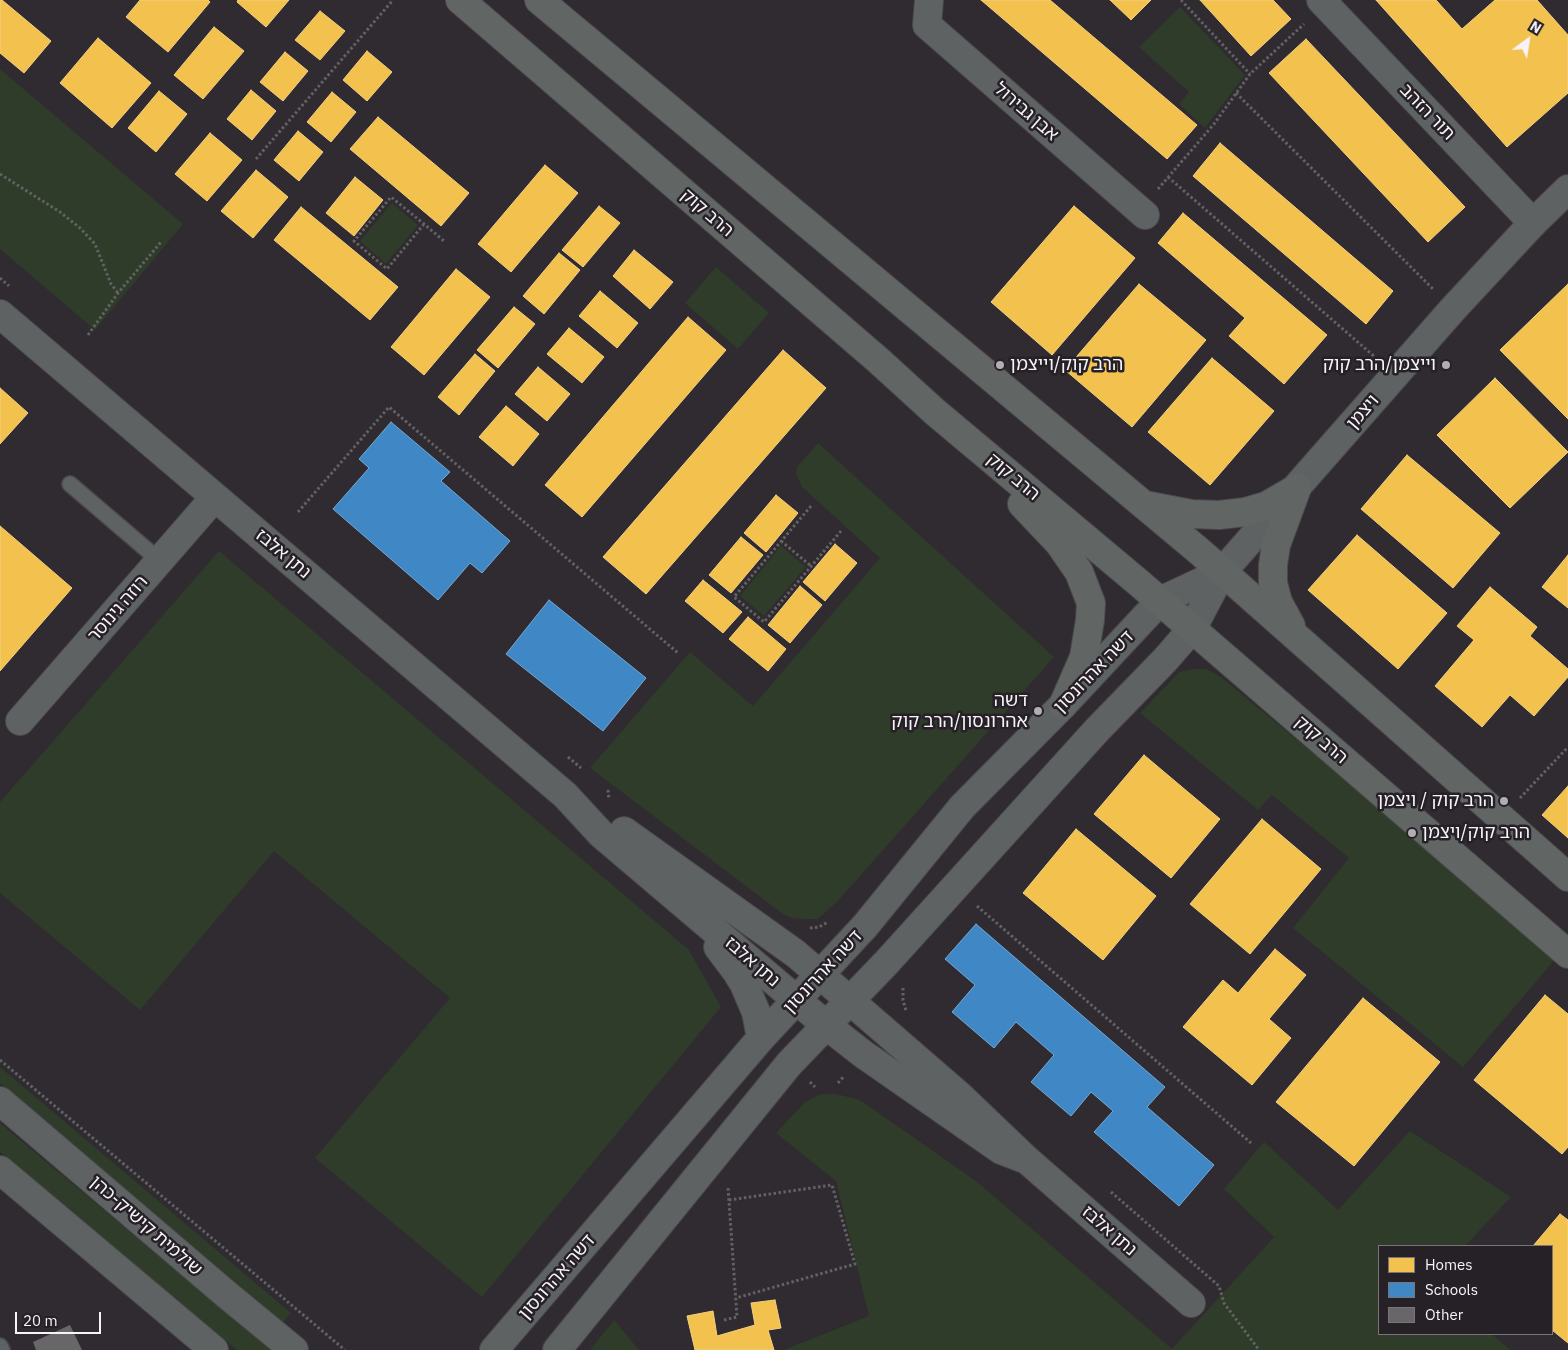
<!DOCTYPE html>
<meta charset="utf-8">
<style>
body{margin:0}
#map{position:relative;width:1568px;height:1350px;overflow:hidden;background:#2f2b30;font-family:"IBM Plex Sans",sans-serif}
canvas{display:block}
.legend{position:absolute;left:1378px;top:1245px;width:175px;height:90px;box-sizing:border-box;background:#262027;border:1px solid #7a747b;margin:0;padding:6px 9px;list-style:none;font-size:15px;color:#f7f3f8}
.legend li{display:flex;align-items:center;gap:10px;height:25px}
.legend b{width:25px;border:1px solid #7a747b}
.north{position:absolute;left:1503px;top:15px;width:50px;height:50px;-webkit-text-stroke:4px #262027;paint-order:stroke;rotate:31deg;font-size:14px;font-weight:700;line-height:20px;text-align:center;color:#f7f3f8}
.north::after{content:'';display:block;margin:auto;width:18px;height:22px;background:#f7f3f8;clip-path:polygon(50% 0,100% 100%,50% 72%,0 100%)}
.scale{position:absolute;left:15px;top:1312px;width:86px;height:22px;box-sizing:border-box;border:2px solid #f7f3f8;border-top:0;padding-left:6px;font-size:15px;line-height:18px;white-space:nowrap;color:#f7f3f8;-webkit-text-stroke:4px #262027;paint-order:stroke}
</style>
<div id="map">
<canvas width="1568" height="1350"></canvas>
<ul class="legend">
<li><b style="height:14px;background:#f2c14e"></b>Homes</li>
<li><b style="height:14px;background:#3f88c5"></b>Schools</li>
<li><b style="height:14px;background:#69666a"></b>Other</li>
</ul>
<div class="north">N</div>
<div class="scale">20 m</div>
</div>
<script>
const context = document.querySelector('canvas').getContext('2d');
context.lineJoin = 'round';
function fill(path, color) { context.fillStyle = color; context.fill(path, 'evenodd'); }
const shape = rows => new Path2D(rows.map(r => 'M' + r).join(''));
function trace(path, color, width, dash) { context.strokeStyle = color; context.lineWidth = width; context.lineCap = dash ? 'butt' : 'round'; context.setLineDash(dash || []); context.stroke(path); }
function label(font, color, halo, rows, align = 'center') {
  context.font = font + ' "IBM Plex Sans","Noto Sans Hebrew",sans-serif'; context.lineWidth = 5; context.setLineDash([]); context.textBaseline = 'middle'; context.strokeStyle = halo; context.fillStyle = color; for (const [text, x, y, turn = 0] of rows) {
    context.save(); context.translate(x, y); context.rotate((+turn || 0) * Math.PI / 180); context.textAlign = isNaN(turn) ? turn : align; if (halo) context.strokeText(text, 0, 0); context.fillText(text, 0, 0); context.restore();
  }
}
fill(shape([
 [1180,7,1245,75,1205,128,1179,104,1189,92,1139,47],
 [0,69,183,224,95,330,0,249],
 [392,203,418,225,386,264,360,241],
 [716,267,769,313,738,349,685,303],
 [818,443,1054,657,837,902,818,919,805,919,792,918,783,914,590,768,690,652,753,706,880,558,802,487,796,474,797,467],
 [781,546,806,567,764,616,740,596],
 [219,551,689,950,721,1007,482,1297,315,1158,450,998,274,851,140,1010,0,893,0,802],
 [1193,669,1206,669,1221,677,1558,956,1463,1067,1293,928,1349,858,1272,795,1258,810,1140,713,1179,672],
 [0,1067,291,1313,283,1322,0,1083],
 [821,1094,836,1094,860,1100,976,1181,1172,1349,1274,1237,1224,1189,1264,1142,1338,1210,1410,1131,1511,1197,1465,1246,1379,1246,1379,1334,1492,1334,1510,1350,784,1350,869,1316,836,1181,776,1133,805,1102],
 [0,1123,217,1305,272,1350,237,1350,0,1152],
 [614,1320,639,1350,590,1350]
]), '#2f3c29');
const homes = shape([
 [0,0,2,0,51,41,24,73,0,53,0,0],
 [140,0,208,0,210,2,168,52,126,17,140,0],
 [238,0,289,0,266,27,237,2,238,0],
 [981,0,1050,0,1197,125,1167,159,981,0],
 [1110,0,1151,0,1131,20,1110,0],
 [1200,0,1273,0,1291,19,1251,56,1200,0],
 [1376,0,1436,0,1462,29,1495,0,1537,0,1568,35,1568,93,1507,147,1376,0],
 [320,11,345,31,320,60,295,40,320,11],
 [214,27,244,51,203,99,174,75,214,27],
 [98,38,151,83,112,128,60,83,98,38],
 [1306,39,1465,207,1428,242,1269,73,1306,39],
 [367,51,392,72,367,101,343,80,367,51],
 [285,52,308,71,283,101,260,82,285,52],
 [251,90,276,111,252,140,227,119,251,90],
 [159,91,187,114,156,152,128,128,159,91],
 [332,92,356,112,331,142,307,122,332,92],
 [378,117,469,193,441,226,350,149,378,117],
 [298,131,323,152,299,181,274,160,298,131],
 [210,133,242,160,207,201,175,174,210,133],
 [1220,143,1393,291,1366,324,1193,176,1220,143],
 [545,165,578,193,511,272,478,244,545,165],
 [256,170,288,197,253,238,221,211,256,170],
 [355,177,383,200,354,236,326,213,355,177],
 [599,206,620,223,583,267,562,250,599,206],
 [1074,206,1135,258,1052,355,991,302,1074,206],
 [301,207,398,287,370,320,274,240,301,207],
 [1183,213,1327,335,1284,384,1229,336,1245,318,1158,243,1183,213],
 [634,250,673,282,650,309,613,276,634,250],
 [559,253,580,270,544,314,523,296,559,253],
 [456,269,490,297,424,375,391,347,456,269],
 [1139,284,1206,340,1132,427,1065,370,1139,284],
 [1568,284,1568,419,1500,350,1568,284],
 [600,291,638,323,617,348,579,316,600,291],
 [514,307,535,324,498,368,477,350,514,307],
 [688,317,726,350,582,517,545,485,688,317],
 [569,328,604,357,582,383,547,354,569,328],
 [783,350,826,388,646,594,603,557,783,350],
 [475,354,495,371,459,415,438,397,475,354],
 [1212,358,1274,411,1210,485,1148,432,1212,358],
 [538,367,570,394,547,421,515,394,538,367],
 [1495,378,1568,452,1510,508,1437,435,1495,378],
 [0,388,28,413,0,444,0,388],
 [506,406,539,434,513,466,479,437,506,406],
 [1407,455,1500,533,1453,588,1361,509,1407,455],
 [776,495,798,513,766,552,744,533,776,495],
 [0,526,72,588,0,671,0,526],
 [1357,535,1447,613,1398,669,1308,590,1357,535],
 [741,537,763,555,731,593,709,575,741,537],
 [835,544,857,563,825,601,803,582,835,544],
 [1568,555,1568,608,1542,587,1568,555],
 [703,580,742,612,723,633,685,601,703,580],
 [800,586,822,605,790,643,768,625,800,586],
 [1490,587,1537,627,1530,636,1568,669,1568,677,1534,716,1510,695,1482,727,1435,686,1474,640,1457,626,1490,587],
 [748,617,786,649,768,671,729,639,748,617],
 [1144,755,1220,819,1171,878,1094,814,1144,755],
 [1568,786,1568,838,1542,815,1568,786],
 [1262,819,1321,869,1250,954,1190,904,1262,819],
 [1076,829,1156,896,1103,960,1023,893,1076,829],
 [1275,949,1306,975,1269,1019,1291,1038,1252,1085,1183,1027,1223,980,1238,993,1275,949],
 [1545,995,1568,1014,1568,1147,1562,1154,1474,1080,1545,995],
 [1363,998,1440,1062,1354,1166,1276,1102,1363,998],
 [1560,1214,1568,1220,1568,1343,1552,1330,1552,1246,1533,1246,1560,1214],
 [775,1300,781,1328,768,1330,774,1350,695,1350,687,1316,713,1311,717,1336,755,1325,751,1303,775,1300]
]);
fill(homes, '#f2c14e');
trace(homes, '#f4d081', 1);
const schools = shape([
 [391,422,450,472,441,481,510,541,482,573,470,563,438,600,333,509,369,468,359,459,391,422],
 [549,600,646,678,603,731,506,654,549,600],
 [976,924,1165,1087,1147,1107,1214,1165,1179,1206,1094,1132,1113,1111,1091,1092,1071,1116,1031,1082,1054,1055,1016,1022,994,1048,952,1012,975,985,945,959,976,924]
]);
fill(schools, '#3f88c5');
trace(schools, '#76a8d4', 1);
fill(shape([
 [70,1325,82,1350,36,1350,33,1342]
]), '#69666a');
const service = shape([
 [70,484,160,561],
 [0,1346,2,1350]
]);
const minor = shape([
 [929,0,927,25,1145,215],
 [1321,0,1533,223],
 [0,314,565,795,601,834,826,1025,863,1054,1001,1150,1027,1160],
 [20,721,215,497],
 [624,831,796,954,960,1096,1027,1160,1191,1303],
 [718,947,736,971,744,984,756,1012,761,1038],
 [0,1101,226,1294,294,1350],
 [0,1170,214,1350],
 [494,1350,761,1038,865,926,962,807,1063,705,1160,601],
 [557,1350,789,1064,887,962,1097,730,1165,660,1192,629]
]);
const tertiary = shape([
 [1160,601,1222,572],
 [1192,629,1222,572,1453,309,1533,223,1568,189]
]);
const secondary = shape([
 [460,0,878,360,935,412,1139,583,1568,954],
 [539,0,1199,551,1568,877],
 [1022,504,1059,543,1079,572,1091,603,1090,620,1084,657,1063,705],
 [1145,505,1192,514,1219,515,1245,512,1266,506,1297,488],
 [1291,626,1278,602,1273,583,1273,565,1276,545,1297,488]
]);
trace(service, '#4a484b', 18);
trace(minor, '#4a484b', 30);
trace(tertiary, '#4a484b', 30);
trace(secondary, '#4a484b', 30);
trace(shape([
 [1181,0,1250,74],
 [1236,93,1433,289],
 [256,159,393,0],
 [0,174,60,212,80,228,95,244,111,284,118,293],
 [1168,177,1375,357],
 [1158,189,1214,124,1250,74,1304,24],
 [424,224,387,269,354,241,391,197,424,224,444,241],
 [0,278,9,286],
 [88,335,118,293,161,242],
 [811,506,734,597,764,622,841,531],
 [298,512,389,407,678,653],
 [781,541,811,566],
 [568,757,581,768],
 [608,790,609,800],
 [1520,798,1568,747],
 [977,906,1251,1143],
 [810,928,819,927,828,922],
 [903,988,903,1000,906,1011],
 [0,1060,345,1350],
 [810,1082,815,1087],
 [838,1083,844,1076],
 [1111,1192,1219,1286,1224,1303,1259,1350],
 [729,1200,832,1185,855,1264,736,1298],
 [724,1320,737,1317,728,1187]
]), '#626264', 3, [2.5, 2.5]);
trace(service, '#5f6262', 15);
trace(minor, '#5f6262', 28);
trace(tertiary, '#5f6262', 28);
trace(secondary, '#616665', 28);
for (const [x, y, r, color] of [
 [1000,365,5,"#b1adb2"],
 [1446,365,5,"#b1adb2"],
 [1038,711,5,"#b1adb2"],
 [1504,801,5,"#b1adb2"],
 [1412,833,5,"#b1adb2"]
]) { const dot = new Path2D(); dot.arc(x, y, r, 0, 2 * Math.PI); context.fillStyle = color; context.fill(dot); trace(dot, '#262027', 2); }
label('18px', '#f7f3f8', '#262027', [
 ["אבן גבירול",1026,112,41],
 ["תור הזהב",1427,112,46],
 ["הרב קוק",707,213,41],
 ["ויצמן",1363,412,-49],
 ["הרב קוק",1013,477,40],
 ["נתן אלבז",283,554,40],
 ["רוזה גינוסר",118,609,-49],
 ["דשה אהרונסון",1094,672,-46],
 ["הרב קוק",1321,740,41],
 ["נתן אלבז",752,962,41],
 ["דשה אהרונסון",823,972,-47],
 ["שולמית קישיק-כהן",146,1226,41],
 ["נתן אלבז",1109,1231,41],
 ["דשה אהרונסון",557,1277,-49]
]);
label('18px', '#f7f3f8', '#262027', [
 ["הרב קוק/וייצמן",1010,365,"left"],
 ["וייצמן/הרב קוק",1436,365],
 ["דשה",1028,701],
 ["אהרונסון/הרב קוק",1028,722],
 ["הרב קוק / ויצמן",1494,801],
 ["הרב קוק/ויצמן",1422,833,"left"]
], 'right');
</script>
